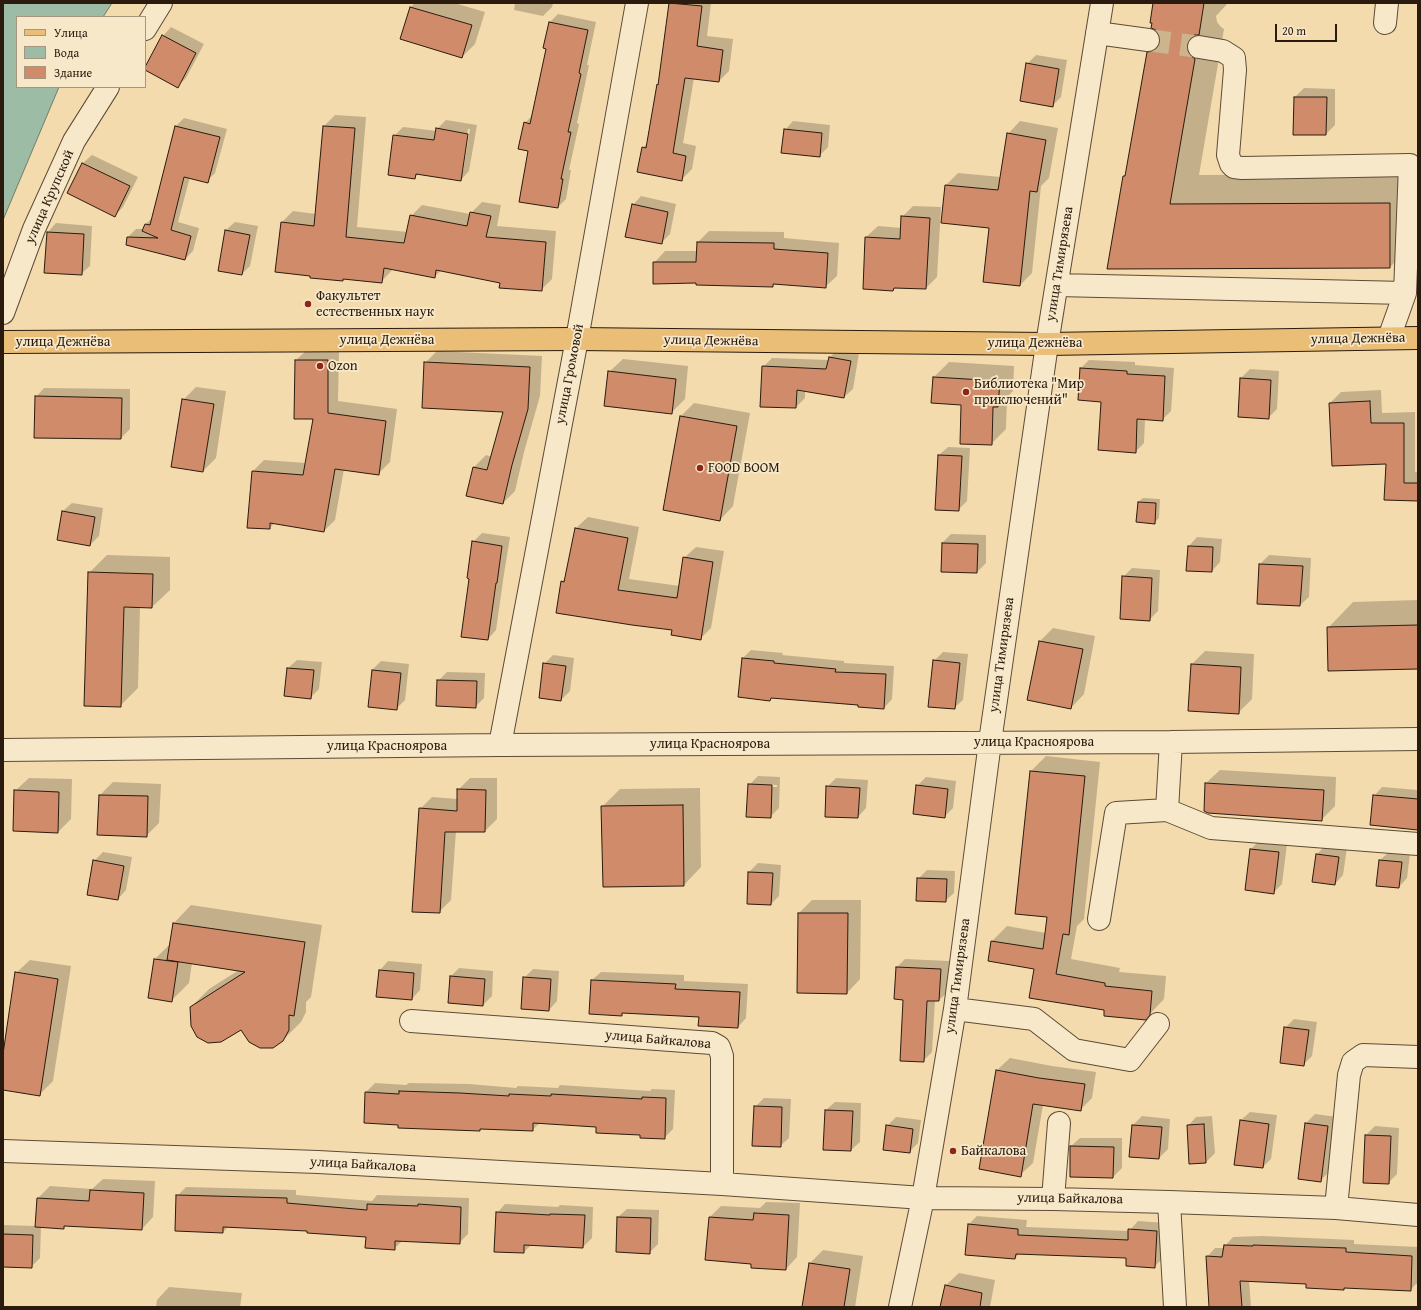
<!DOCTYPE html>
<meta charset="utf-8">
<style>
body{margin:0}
#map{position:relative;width:1421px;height:1310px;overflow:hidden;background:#f4dbad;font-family:"Gentium Book Plus",serif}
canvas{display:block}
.frame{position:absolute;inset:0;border:4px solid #2a1b0e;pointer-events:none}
.legend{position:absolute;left:16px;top:16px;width:130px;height:72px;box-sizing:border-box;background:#f8e8ca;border:1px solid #a6967f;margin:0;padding:5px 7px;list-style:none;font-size:12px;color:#2a1b0e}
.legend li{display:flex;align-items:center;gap:8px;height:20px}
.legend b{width:20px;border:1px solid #a6967f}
.scale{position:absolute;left:1275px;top:24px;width:62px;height:18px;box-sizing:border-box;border:2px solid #2a1b0e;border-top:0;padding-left:5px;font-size:12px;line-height:14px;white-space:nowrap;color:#2a1b0e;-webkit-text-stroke:3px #f8e8ca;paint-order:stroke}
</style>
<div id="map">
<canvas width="1421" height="1310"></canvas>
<div class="frame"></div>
<ul class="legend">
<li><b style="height:5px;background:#eabe76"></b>Улица</li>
<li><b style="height:11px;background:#9cbca6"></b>Вода</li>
<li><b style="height:11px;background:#cf8b6a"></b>Здание</li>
</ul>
<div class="scale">20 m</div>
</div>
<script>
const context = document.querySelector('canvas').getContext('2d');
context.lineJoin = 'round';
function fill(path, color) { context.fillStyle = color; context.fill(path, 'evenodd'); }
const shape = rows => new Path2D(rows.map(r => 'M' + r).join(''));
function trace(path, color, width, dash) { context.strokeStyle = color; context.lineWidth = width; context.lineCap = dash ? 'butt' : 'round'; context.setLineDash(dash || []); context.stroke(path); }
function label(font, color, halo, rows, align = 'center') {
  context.font = font + ' "Gentium Book Plus",serif'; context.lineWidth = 3.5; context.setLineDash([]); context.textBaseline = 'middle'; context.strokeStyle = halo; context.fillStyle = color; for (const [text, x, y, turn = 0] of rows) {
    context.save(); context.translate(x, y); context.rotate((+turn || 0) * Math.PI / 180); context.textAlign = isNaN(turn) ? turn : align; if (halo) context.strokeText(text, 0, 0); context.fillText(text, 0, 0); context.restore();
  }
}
const water = shape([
 [3,3,112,3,103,17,17,17,17,87,59,87,3,220,3,3]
]);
fill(water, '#9cbca6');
trace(water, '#6e7c69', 1);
fill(shape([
 [415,3,454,3,485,12,475,44,462,57,411,7],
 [515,3,553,3,552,7,543,16,514,10],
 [670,3,711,3,707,36,733,39,729,71,719,81,694,78,683,143,696,146,692,169,681,180,643,148,648,142,658,85,659,84],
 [1154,3,1228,3,1216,16,1217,22,1221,27,1224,29,1199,175,1418,174,1418,239,1390,267,1108,268,1124,176,1127,173,1147,53,1161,39],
 [558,14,596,22,587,65,589,65,577,123,579,124,569,170,571,170,566,199,558,207,529,151,525,123,533,115,548,48,550,22],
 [171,27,204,44,186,78,177,87,145,69,163,36],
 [1036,55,1067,60,1061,97,1052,106,1027,64],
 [1304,88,1335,89,1335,125,1326,134,1295,97],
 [335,115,366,117,357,227,408,232,411,216,422,205,470,214,482,202,501,205,497,226,556,231,552,279,541,290,442,270,434,277,393,269,382,281,282,222,293,211,316,214,324,126],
 [184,118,227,129,215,173,207,181,190,177,178,222,199,228,193,251,185,259,127,244,128,237,136,229,144,229,145,225,153,217,176,126],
 [446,120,477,125,469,171,461,180,419,173,415,177,394,136,403,127,437,131,437,129],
 [468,129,470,129,463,171,461,171],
 [793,121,830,125,828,147,819,156,785,130],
 [1020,121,1058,128,1049,178,1041,186,1032,273,1020,285,984,281,990,227,946,185,958,173,1001,177,1008,134],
 [92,155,138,177,123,207,114,216,69,193,83,163],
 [641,196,676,204,670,234,661,243,633,205],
 [913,206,941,207,937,277,926,288,896,287,893,290,866,237,878,226,902,228,902,217],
 [235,222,258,226,250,266,242,274,226,230],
 [56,223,92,226,90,266,81,274,48,232],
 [709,231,784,232,784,238,839,243,837,276,825,287,775,283,772,286,697,282,654,263,665,251,697,251,698,242],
 [308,349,339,349,338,401,397,409,390,462,378,474,344,469,335,520,324,531,275,522,270,528,253,471,264,460,306,463,314,418,296,360],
 [838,349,859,353,853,389,844,397,805,390,805,398,796,407,763,367,772,358,829,360,829,358],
 [437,351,542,356,540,396,524,452,515,491,503,503,474,467,486,455,492,457,504,411,425,363],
 [623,359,688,366,685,399,671,413,609,372],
 [1089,360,1135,362,1135,365,1174,368,1171,411,1162,420,1145,419,1144,443,1135,452,1081,368],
 [949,362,1014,366,1013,391,1007,397,1006,429,991,444,962,404,934,377],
 [1250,369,1279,371,1277,409,1268,418,1239,416,1241,378],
 [196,387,226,391,216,458,203,471,183,400],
 [44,388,130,389,130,429,121,438,36,397],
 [1381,390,1382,413,1415,412,1415,472,1418,472,1418,500,1387,462,1330,403,1341,392],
 [694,403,750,413,733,506,720,520,681,416],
 [948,447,970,448,967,501,958,510,939,455],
 [1143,498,1160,499,1159,518,1155,522,1138,502],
 [72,503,103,508,99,536,90,545,63,511],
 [588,517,639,527,629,579,680,586,684,558,696,547,724,551,711,628,700,639,562,582,566,577,576,528],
 [482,533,510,537,504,574,496,630,488,639,473,542],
 [951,534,986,535,986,563,977,572,942,543],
 [1197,537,1222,539,1220,562,1212,571,1189,546],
 [107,555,170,557,170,590,152,607,140,607,138,688,120,706,89,573],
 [1269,555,1311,558,1309,597,1300,605,1258,603,1260,564],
 [1132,568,1160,570,1158,611,1149,620,1123,577],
 [1418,600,1418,668,1328,628,1353,602],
 [1053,628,1095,636,1084,694,1071,708,1029,699,1040,641],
 [751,650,783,653,782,655,844,661,844,663,894,666,892,699,884,708,772,697,770,699,743,658],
 [1205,651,1254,654,1252,699,1238,713,1192,664],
 [943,652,968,654,963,700,954,708,934,661],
 [553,655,574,658,570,691,561,700,544,664],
 [297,660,322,662,319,689,310,698,288,668],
 [381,661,409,664,405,700,396,709,369,706,372,670],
 [447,672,485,673,484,698,475,707,438,681],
 [1046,756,1100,762,1084,919,1077,926,1071,959,1120,968,1119,972,1166,976,1164,999,1145,1019,1105,1010,1036,968,989,961,992,941,1007,926,1046,933,1048,917,1031,771],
 [1220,770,1336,777,1335,806,1321,820,1206,783],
 [758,776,780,777,779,808,770,817,749,785],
 [756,784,777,785,777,787,756,786],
 [926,777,956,781,953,808,944,817,917,786],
 [29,778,72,779,71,819,58,832,15,791],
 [470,778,497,778,497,819,485,831,456,831,451,900,439,912,420,809,432,797,458,799,458,790],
 [836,778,868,780,866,808,858,817,827,787],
 [113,782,161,784,159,823,146,836,100,795],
 [1382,787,1418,790,1418,829,1374,796],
 [700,788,701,867,684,885,602,807,620,789],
 [1260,840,1287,844,1282,884,1273,893,1246,889,1251,849],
 [1325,846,1347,848,1343,875,1335,884,1317,854],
 [103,852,132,857,126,890,118,899,94,861],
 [1389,852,1410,854,1407,878,1399,887,1380,860],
 [758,863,781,865,779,896,771,904,749,872],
 [927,870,955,871,954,893,945,901,918,879],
 [812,900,861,900,860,979,847,993,798,992,799,913],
 [191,905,322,925,311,997,306,1002,306,1012,301,1022,283,1040,242,1028,191,1007,209,989,239,970,192,963,189,983,171,1001,155,959,171,943,174,923],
 [905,959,949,961,948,992,939,1000,935,1000,932,1052,923,1061,904,999,897,967],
 [30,960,71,966,53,1081,40,1094,3,1089,3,1060,16,973],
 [388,961,422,964,420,990,412,999,380,970],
 [459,968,493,971,492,996,483,1005,451,976],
 [533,969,559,971,557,1001,549,1010,524,978],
 [601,972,684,975,684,981,748,984,746,1018,738,1027,700,1016,624,1012,621,1015,592,980],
 [1294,1019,1317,1022,1312,1056,1303,1065,1285,1028],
 [1010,1058,1052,1066,1096,1072,1092,1098,1080,1110,1043,1105,1033,1163,1020,1175,997,1070],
 [375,1083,406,1085,409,1083,469,1084,516,1088,518,1086,558,1088,560,1085,650,1091,652,1089,675,1090,673,1129,664,1138,597,1126,540,1123,532,1130,482,1128,479,1130,399,1124,366,1092],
 [764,1098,791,1099,789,1138,780,1146,755,1107],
 [835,1102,861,1103,860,1142,851,1150,826,1110],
 [1250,1112,1277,1115,1271,1159,1263,1167,1241,1120],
 [1315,1114,1337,1117,1329,1172,1320,1181,1299,1178,1306,1123],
 [1142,1116,1170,1119,1168,1149,1159,1158,1133,1125],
 [1212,1116,1215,1153,1206,1162,1188,1126,1196,1117],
 [896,1117,921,1120,918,1143,909,1152,887,1126],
 [1375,1126,1399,1128,1397,1174,1388,1183,1364,1182,1366,1135],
 [1080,1138,1122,1138,1122,1168,1113,1177,1071,1146],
 [103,1179,155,1181,153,1217,142,1229,66,1225,63,1228,41,1226,40,1258,31,1267,3,1266,3,1225,36,1226,38,1198,50,1186,92,1189],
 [186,1187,296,1190,296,1195,372,1201,377,1195,469,1198,468,1234,459,1243,403,1240,394,1249,367,1236,308,1230,228,1227,223,1232,177,1196],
 [766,1202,800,1203,797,1257,786,1269,752,1263,710,1217,721,1206,760,1208],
 [505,1204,558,1207,560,1205,593,1207,592,1238,583,1247,531,1245,524,1252,497,1213],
 [627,1209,659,1210,658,1244,649,1253,618,1217],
 [977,1216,1027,1220,1026,1227,1129,1231,1138,1221,1165,1223,1163,1258,1154,1267,1127,1257,1020,1253,1015,1258,969,1224],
 [1262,1236,1354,1240,1354,1244,1418,1247,1418,1284,1416,1284,1410,1290,1346,1287,1344,1289,1307,1283,1249,1280,1251,1307,1210,1307,1207,1257,1215,1248,1224,1248,1225,1246,1233,1237],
 [823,1250,863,1256,855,1307,803,1307,810,1263],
 [959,1273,995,1280,990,1307,941,1307,945,1286],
 [169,1287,242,1293,240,1307,156,1307,157,1300]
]), '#0003');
const building = shape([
 [669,3,702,6,697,46,723,50,719,82,685,78,673,153,686,156,682,181,637,172,642,147,646,148,657,84,658,85,669,3],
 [1153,3,1204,3,1199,35,1194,35,1190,39,1187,45,1187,52,1191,56,1195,59,1170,204,1390,203,1390,268,1107,269,1123,176,1125,176,1147,52,1153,51,1158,48,1160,42,1159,35,1156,30,1151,28,1152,23,1150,23,1153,3],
 [410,7,472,25,462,58,400,39,410,7],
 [549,22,588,30,579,73,581,74,568,132,571,132,561,179,563,179,558,208,519,202,528,151,518,149,524,122,530,124,546,49,543,48,549,22],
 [162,35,196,53,178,88,145,70,145,67,162,35],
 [1026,63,1059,69,1053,107,1020,101,1026,63],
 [1294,97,1327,97,1326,135,1293,135,1294,97],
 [175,126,220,137,208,183,184,177,171,230,191,236,185,260,126,245,127,237,158,238,142,231,145,224,150,225,175,126],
 [323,126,355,128,346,237,404,243,410,215,467,226,470,212,491,216,486,237,546,242,542,291,499,288,500,283,436,270,435,278,384,268,382,283,343,279,343,281,310,278,310,276,275,272,281,222,314,226,323,126],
 [436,128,468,134,461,181,416,174,415,179,388,175,393,135,434,140,436,128],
 [784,129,822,133,820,157,781,153,784,129],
 [1007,133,1046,140,1037,192,1030,191,1020,286,983,282,989,228,941,223,945,185,998,190,1007,133],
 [82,163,130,186,115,217,67,193,82,163],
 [632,204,668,212,662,244,625,237,632,204],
 [901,216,930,218,926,289,894,288,893,291,863,289,865,237,900,239,901,216],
 [225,230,250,235,242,275,218,271,225,230],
 [47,232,84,234,82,275,44,273,47,232],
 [697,242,774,243,774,249,828,253,826,288,773,284,773,287,696,285,696,283,653,284,653,262,696,262,697,242],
 [829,357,851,361,844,398,797,390,796,408,760,407,762,366,826,369,829,357],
 [295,360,328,360,328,413,386,421,379,475,335,469,324,532,270,523,270,529,247,528,252,471,303,475,313,419,294,419,295,360],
 [424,362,530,367,528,409,512,465,503,504,466,496,473,467,487,470,503,412,422,408,424,362],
 [1080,368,1127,371,1127,374,1165,376,1163,421,1137,419,1136,453,1098,450,1101,402,1078,400,1080,368],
 [608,371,676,379,672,414,604,406,608,371],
 [933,377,1000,381,998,407,993,407,992,445,960,444,961,405,931,403,933,377],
 [1240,378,1271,380,1269,419,1238,417,1240,378],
 [35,396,122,398,121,439,34,438,35,396],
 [182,399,214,404,203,472,171,467,182,399],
 [1370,401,1371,423,1404,423,1404,483,1418,483,1418,501,1384,500,1386,464,1332,466,1329,403,1370,401],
 [680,416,737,426,720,521,663,510,680,416],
 [938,455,962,456,959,511,935,510,938,455],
 [1138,502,1156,503,1155,524,1136,522,1138,502],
 [62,511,95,517,90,546,57,540,62,511],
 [575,528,628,538,618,590,677,598,683,557,713,562,701,640,671,635,672,630,632,625,556,613,561,581,564,582,575,528],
 [472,541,502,546,497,583,496,583,488,640,461,637,469,579,467,578,472,541],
 [942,543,978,544,977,573,941,572,942,543],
 [1188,546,1213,547,1212,572,1186,571,1188,546],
 [1259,564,1303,566,1300,606,1257,604,1259,564],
 [88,572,153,574,152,608,124,607,121,707,84,706,88,572],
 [1122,576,1152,578,1150,621,1120,619,1122,576],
 [1418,625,1418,669,1328,671,1327,627,1418,625],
 [1039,641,1083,649,1071,709,1027,700,1039,641],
 [742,658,774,661,774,663,836,669,835,672,886,674,884,709,858,707,858,705,771,698,770,701,738,697,742,658],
 [933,660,960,663,955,709,928,707,933,660],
 [543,663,566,666,561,701,539,698,543,663],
 [1191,664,1241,667,1239,714,1188,711,1191,664],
 [287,668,314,670,311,699,284,696,287,668],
 [372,670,401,673,397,710,368,707,372,670],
 [437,680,477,681,476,708,436,706,437,680],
 [1030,771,1085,776,1069,935,1063,934,1056,974,1105,983,1105,986,1152,991,1150,1015,1146,1020,1104,1016,1104,1010,1029,998,1034,969,988,961,991,941,1043,949,1047,917,1015,914,1030,771],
 [1205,783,1324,790,1322,821,1208,813,1204,811,1205,783],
 [748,784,772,785,771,818,746,817,748,784],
 [916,785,948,789,945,818,913,814,916,785],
 [826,786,860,788,858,818,825,817,826,786],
 [457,789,486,790,485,832,445,832,440,913,412,912,419,808,457,811,457,789],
 [14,790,59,792,58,833,13,831,14,790],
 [99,795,148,796,147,837,97,835,99,795],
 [1373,795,1418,799,1418,830,1370,825,1373,795],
 [683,805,684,886,603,887,601,806,683,805],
 [1250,849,1279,852,1274,894,1245,890,1250,849],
 [1316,854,1339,857,1335,885,1312,882,1316,854],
 [93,860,124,866,118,900,87,895,93,860],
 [1379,860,1402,862,1399,888,1376,886,1379,860],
 [748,872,773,873,771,905,747,904,748,872],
 [917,878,947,879,946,902,916,901,917,878],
 [798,913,848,913,847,994,797,993,798,913],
 [173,923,305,942,294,1016,289,1015,289,1030,283,1041,273,1048,260,1048,249,1042,241,1030,221,1042,208,1043,197,1037,191,1026,190,1007,245,972,167,960,173,923],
 [154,959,178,962,172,1002,148,998,154,959],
 [896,967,941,969,939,1001,927,1001,924,1062,900,1061,903,1000,894,999,896,967],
 [379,970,414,973,412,1000,376,997,379,970],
 [15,972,58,979,40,1096,3,1090,3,1054,15,972],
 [450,976,485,979,483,1006,448,1003,450,976],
 [523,977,551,979,549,1011,521,1009,523,977],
 [591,980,676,984,675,989,740,992,738,1028,698,1026,699,1017,622,1013,622,1016,589,1014,591,980],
 [1284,1027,1309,1030,1304,1066,1280,1063,1284,1027],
 [996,1070,1039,1078,1085,1084,1081,1111,1033,1104,1021,1177,979,1169,996,1070],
 [399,1091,460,1093,509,1096,509,1094,551,1096,551,1094,642,1099,642,1097,666,1098,665,1139,640,1138,640,1135,596,1133,596,1127,533,1123,533,1131,480,1129,480,1131,398,1128,398,1125,364,1123,365,1092,399,1094,399,1091],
 [754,1106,782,1107,781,1147,752,1146,754,1106],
 [825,1110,853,1111,851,1151,823,1150,825,1110],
 [1240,1120,1269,1124,1263,1168,1234,1165,1240,1120],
 [1305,1123,1328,1126,1321,1182,1298,1179,1305,1123],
 [1204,1124,1206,1163,1189,1164,1187,1125,1204,1124],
 [886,1125,913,1129,910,1153,883,1150,886,1125],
 [1132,1125,1162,1127,1159,1159,1129,1157,1132,1125],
 [1365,1135,1391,1136,1389,1184,1363,1183,1365,1135],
 [1070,1146,1114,1147,1113,1178,1070,1177,1070,1146],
 [90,1190,144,1193,142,1230,64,1226,64,1229,35,1227,37,1198,89,1201,90,1190],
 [176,1195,287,1198,287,1203,367,1210,367,1204,418,1206,418,1204,461,1207,460,1244,395,1241,395,1250,365,1248,366,1237,307,1233,307,1231,223,1227,223,1233,175,1231,176,1195],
 [496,1212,550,1215,550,1214,585,1215,583,1248,524,1245,524,1253,494,1252,496,1212],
 [754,1213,789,1215,786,1270,751,1268,751,1264,705,1260,709,1217,753,1220,754,1213],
 [617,1217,651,1218,650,1254,616,1252,617,1217],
 [968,1224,1018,1229,1018,1235,1128,1240,1128,1229,1157,1231,1155,1268,1126,1266,1126,1258,1016,1254,1015,1259,965,1255,968,1224],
 [3,1234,33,1235,32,1268,3,1267,3,1234],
 [1224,1245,1253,1246,1253,1245,1346,1248,1346,1252,1412,1256,1411,1291,1344,1288,1344,1290,1306,1288,1306,1284,1240,1281,1242,1307,1209,1307,1206,1256,1222,1257,1224,1245],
 [809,1263,850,1269,844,1307,802,1307,809,1263],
 [945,1285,982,1293,980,1307,940,1307,945,1285]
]);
fill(building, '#cf8b6a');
trace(building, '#2a1b0e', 1);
trace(shape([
 [1148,40,1199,47]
]), '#ccb58d', 22, [22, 11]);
const minor = shape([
 [1385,23,1387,3],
 [145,29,161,3],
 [1097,33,1148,40],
 [1199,47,1223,51,1234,58,1235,70,1228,155,1231,164,1234,167,1242,168,1410,165,1405,293,1389,338],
 [1057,285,1405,293],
 [3,313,34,229,74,141,108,87],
 [1171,742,1167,810,1211,828,1418,844],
 [500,745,577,339,637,3],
 [3,750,500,745,1171,742,1418,739],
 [1099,919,1116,813,1167,810],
 [955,1009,1034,1019,1074,1050,1130,1060,1158,1024],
 [411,1021,712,1043,719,1047,722,1056,722,1184],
 [3,1151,318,1162,722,1184,923,1198,1053,1199,1169,1202,1336,1208,1418,1215],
 [1053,1199,1059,1123],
 [1169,1202,1175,1307],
 [1336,1208,1349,1075,1353,1062,1363,1055,1418,1057],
 [900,1307,923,1198,955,1009,990,742,1047,344,1102,3]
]);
const major = shape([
 [3,342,577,339,1047,344,1418,338]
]);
trace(minor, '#5c4b36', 24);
trace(major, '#2a1b0e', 24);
trace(minor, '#f8e8ca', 22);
trace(major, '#eabe76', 22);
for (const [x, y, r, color] of [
 [308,304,4,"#8f2418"],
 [320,366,4,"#8f2418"],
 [966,392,4,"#8f2418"],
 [700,468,4,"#8f2418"],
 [953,1151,4,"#8f2418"]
]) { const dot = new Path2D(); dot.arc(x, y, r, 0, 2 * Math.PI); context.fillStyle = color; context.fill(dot); trace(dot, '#f8e8ca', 1.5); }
label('14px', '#2a1b0e', '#f8e8ca', [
 ["улица Крупской",50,197,-66],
 ["улица Тимирязева",1060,264,-81],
 ["улица Дежнёва",1358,339,-1],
 ["улица Дежнёва",387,340],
 ["улица Дежнёва",711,341,1],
 ["улица Дежнёва",63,342],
 ["улица Дежнёва",1035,343],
 ["улица Громовой",570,374,-79],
 ["улица Тимирязева",1002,655,-82],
 ["улица Красноярова",1034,742],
 ["улица Красноярова",710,744],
 ["улица Красноярова",387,746],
 ["улица Тимирязева",958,976,-82],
 ["улица Байкалова",658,1040,5],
 ["улица Байкалова",363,1165,3],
 ["улица Байкалова",1070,1199,1]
]);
label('14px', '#2a1b0e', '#f8e8ca', [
 ["Факультет",316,296],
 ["естественных наук",316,312],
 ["Ozon",328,366],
 ["Библиотека \"Мир",974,384],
 ["приключений\"",974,400],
 ["FOOD BOOM",708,468],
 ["Байкалова",961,1151]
], 'left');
</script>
